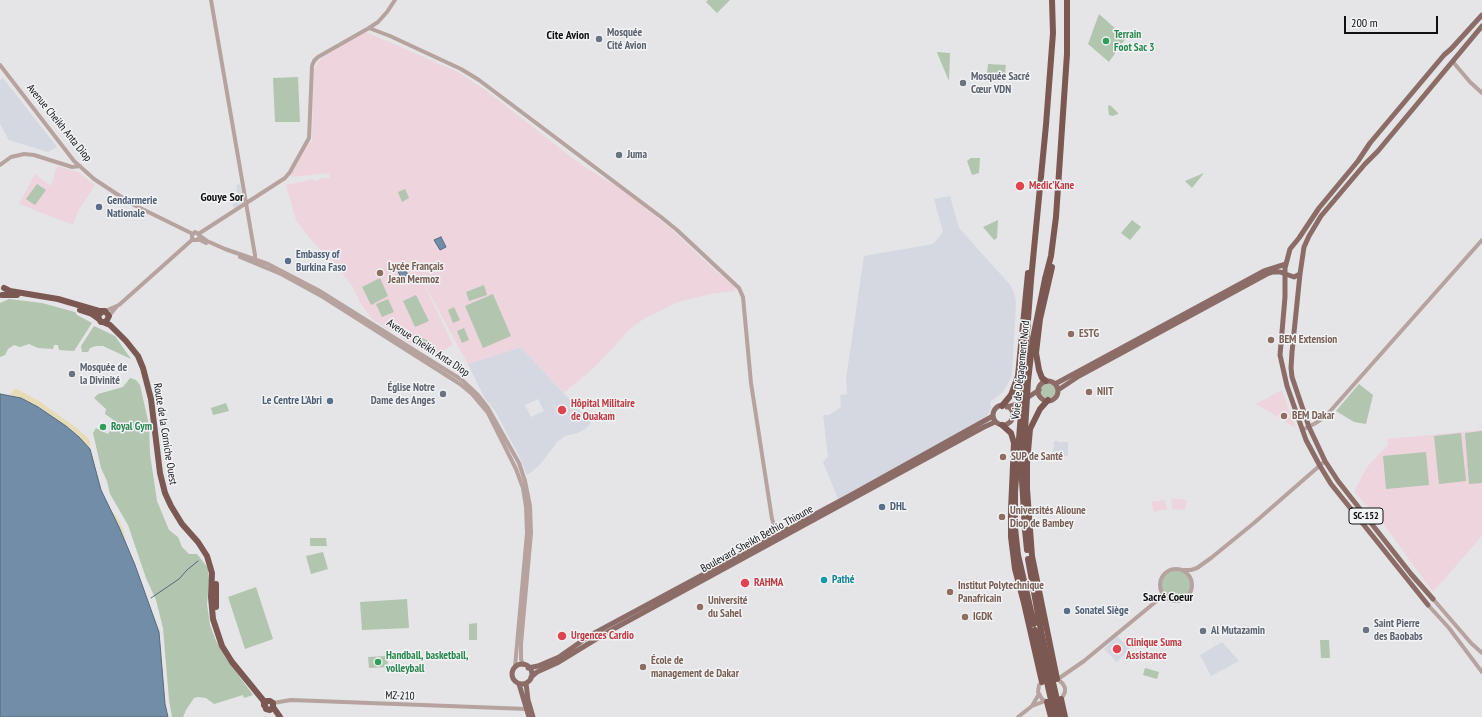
<!DOCTYPE html>
<meta charset="utf-8">
<style>
body{margin:0}
#map{position:relative;width:1482px;height:717px;overflow:hidden;background:#e5e5e8;font-family:"PT Sans Narrow",sans-serif}
canvas{display:block}
.scale{position:absolute;left:1344px;top:16px;width:94px;height:18px;box-sizing:border-box;border:2px solid #101011;border-top:0;padding-left:5px;font-size:12px;line-height:14px;white-space:nowrap;color:#101011;-webkit-text-stroke:3px #f2f3f5;paint-order:stroke}
</style>
<div id="map">
<canvas width="1482" height="717"></canvas>
<div class="scale">200 m</div>
</div>
<script>
const context = document.querySelector('canvas').getContext('2d');
context.lineJoin = 'round';
function fill(path, color) { context.fillStyle = color; context.fill(path, 'evenodd'); }
const shape = rows => new Path2D(rows.map(r => 'M' + r).join(''));
function trace(path, color, width, dash) { context.strokeStyle = color; context.lineWidth = width; context.lineCap = dash ? 'butt' : 'round'; context.setLineDash(dash || []); context.stroke(path); }
function label(font, color, halo, rows, align = 'center') {
  context.font = font + ' "PT Sans Narrow",sans-serif'; context.lineWidth = 3; context.setLineDash([]); context.textBaseline = 'middle'; context.strokeStyle = halo; context.fillStyle = color; for (const [text, x, y, turn = 0] of rows) {
    context.save(); context.translate(x, y); context.rotate((+turn || 0) * Math.PI / 180); context.textAlign = isNaN(turn) ? turn : align; if (halo) context.strokeText(text, 0, 0); context.fillText(text, 0, 0); context.restore();
  }
}
fill(shape([
 [3,78,57,147,48,152,9,140,0,124,0,80],
 [240,184,243,202,235,208,232,205,239,200,236,185],
 [950,196,959,228,1011,286,1015,296,1016,303,1012,376,1003,392,990,402,991,408,986,418,982,420,838,499,823,462,828,457,823,415,829,415,841,407,840,395,847,394,846,379,864,256,933,244,943,232,934,199],
 [521,347,591,423,585,429,578,433,565,436,557,442,539,466,527,475,518,454,494,409,485,399,468,364],
 [538,399,544,411,531,417,525,405],
 [1056,440,1058,442,1068,442,1068,456,1063,456,1060,451,1059,456,1052,456,1054,445,1053,443],
 [1117,636,1130,648,1117,662,1104,649],
 [1222,642,1239,661,1211,676,1200,655]
]), '#d5d8e1');
fill(shape([
 [366,32,456,71,484,89,583,166,621,189,642,205,677,234,711,267,734,286,735,291,711,294,678,302,645,318,630,329,597,365,564,393,521,347,468,364,421,278,453,345,437,354,433,351,430,355,402,338,393,329,391,331,372,319,360,303,353,287,331,259,329,259,308,236,296,220,286,185,314,179,316,181,323,178,330,178,329,173,292,177,290,175,309,143,312,141,314,70,318,62,323,57],
 [57,166,78,172,95,185,78,211,73,225,19,204,35,174,51,186],
 [1282,390,1296,428,1256,404],
 [1482,430,1482,536,1433,592,1382,522,1354,492,1367,467,1388,445,1387,439],
 [1171,498,1187,500,1185,510,1172,509],
 [1165,500,1167,509,1154,512,1151,502]
]), '#edd4dd');
fill(shape([
 [708,0,730,0,717,13,706,2],
 [1099,14,1126,38,1109,62,1088,44],
 [937,52,950,53,949,81,938,55],
 [988,64,1006,65,1005,74,987,73],
 [298,77,300,122,275,122,273,78],
 [1110,105,1118,113,1118,114,1113,116,1109,115,1108,106],
 [971,158,980,158,979,173,972,175,967,161],
 [1204,173,1192,188,1185,181,1192,178],
 [37,184,46,190,35,205,26,199],
 [405,189,409,198,402,202,398,192],
 [998,220,997,238,994,240,983,227],
 [1132,220,1141,227,1130,240,1121,233],
 [380,278,388,296,371,305,362,287],
 [484,285,487,295,469,301,466,292],
 [493,294,511,336,483,348,465,306],
 [416,295,429,321,415,327,403,301],
 [9,299,42,303,75,312,77,315,92,323,74,351,59,350,58,345,54,345,53,349,38,348,29,344,20,347,14,345,8,349,5,355,0,357,0,303],
 [388,299,394,312,382,317,376,304],
 [454,307,460,320,453,323,448,310],
 [94,326,115,336,131,359,103,346,96,346,90,348,88,352,82,352,81,346],
 [464,328,469,340,462,343,457,331],
 [417,334,432,344,428,350,413,340],
 [130,378,136,380,140,385,149,425,150,454,157,501,169,530,178,537,182,547,189,554,197,554,208,568,209,580,207,604,210,625,216,641,225,657,253,695,244,698,243,695,214,704,206,698,198,697,194,698,186,710,183,717,172,717,169,700,163,628,156,600,146,578,128,525,110,494,107,481,101,468,93,433,96,428,108,434,115,421,105,414,106,409,94,398,98,394,123,387],
 '1040 390a8 8 0 1 1 16 0a8 8 0 1 1-16 0Z',
 [1359,384,1373,395,1366,424,1354,422,1336,411],
 [226,403,229,411,213,415,211,408],
 [1482,431,1482,483,1469,484,1465,433],
 [1461,433,1466,481,1439,484,1434,436],
 [1426,452,1429,485,1386,489,1383,456],
 [326,538,327,546,310,546,310,538],
 [323,552,328,569,311,574,306,556],
 '1161 585a15 15 0 1 1 30 0a15 15 0 1 1-30 0Z',
 [256,587,273,639,245,649,228,597],
 [407,599,409,628,362,630,360,602],
 [477,623,477,640,469,640,469,624],
 [1320,640,1329,640,1330,658,1321,658],
 [387,656,388,667,369,668,368,657],
 [1145,668,1159,672,1157,679,1143,675]
]), '#b1c5af');
fill(shape([
 [15,388,39,401,78,429,86,436,90,441,90,449,79,437,66,426,38,407,21,398,10,395],
 [109,508,117,517,121,524,124,532,125,543,119,527]
]), '#e6dcb7');
const water = shape([
 [441,237,446,247,440,250,434,240,441,237],
 [403,264,408,275,401,278,396,267,403,264],
 [0,394,21,398,38,407,66,426,79,437,90,449,101,490,119,527,135,565,159,632,165,704,168,717,0,717,0,394]
]);
fill(water, '#728da7');
trace(water, '#55687a', 1);
trace(shape([
 [151,598,179,579,187,570,198,561]
]), '#55687a', 1);
trace(shape([
 [211,0,255,255,255,259],
 [369,28,390,36,461,69,479,80,661,217,677,230,739,288,743,297,751,383,772,519,778,535],
 [1453,62,1470,82,1482,93],
 [0,65,74,161,94,179,132,204,193,234],
 [0,165,11,157,24,154,34,155,72,167,80,166],
 [200,236,207,241,225,249,268,264,318,290,462,380,478,395,488,408,519,463,525,481,530,506,531,533,521,644,521,659,523,665],
 [199,238,197,240,194,240,192,238,192,235,195,232,198,234,203,231,285,178,290,172,309,138,312,66,314,61,318,57,369,28,378,22,387,12,395,0],
 [198,239,206,243],
 [240,257,281,274,323,297,460,384,472,394,488,413,516,469,523,488,526,507,527,533,515,667],
 [105,311,119,305,193,239],
 [109,316,117,306],
 [1302,430,1314,424,1325,417,1482,240],
 '1160 585a16 16 0 1 1 32 0a16 16 0 1 1-32 0Z',
 [1183,570,1191,570,1197,568,1211,558,1254,523,1325,461],
 [1433,599,1471,643,1482,653],
 [1428,605,1449,628,1482,672],
 [1054,678,1058,679,1063,684,1065,688,1065,692,1062,698,1060,700,1047,702,1042,699,1038,692,1039,685,1044,681,1054,678],
 [1058,679,1084,661,1159,599,1165,597],
 [273,703,291,700,527,709],
 [1032,706,1039,694],
 [1018,717,1032,706,1045,701]
]), '#b6a3a0', 4);
trace(shape([
 '1038 391a10 10 0 1 1 20 0a10 10 0 1 1-20 0Z',
 [1055,384,1264,271,1286,264],
 [1058,390,1079,376,1267,274,1273,272,1280,272,1294,277,1300,274],
 '993 415a10 10 0 1 1 20 0a10 10 0 1 1-20 0Z',
 [1007,407,1018,404,1039,390],
 [1433,599,1411,574,1338,481,1325,461,1309,427,1292,377,1291,368,1292,352,1300,274,1304,247,1309,236,1321,216,1365,164,1378,151,1482,26],
 [1428,605,1331,484,1320,466,1306,440,1287,386,1280,355,1285,297,1285,268,1290,249,1299,238,1319,208,1358,161,1370,143,1444,55,1451,49,1482,15],
 '512 674a10 10 0 1 1 20 0a10 10 0 1 1-20 0Z',
 [528,668,538,666,559,657,589,636,851,495,993,416],
 [531,677,537,672,557,663,606,633,984,427,995,422],
 [526,683,528,700,533,717],
 [519,684,529,717]
]), '#8c6c67', 5);
trace(shape([
 [1045,279,1051,256,1056,217,1067,54,1067,0],
 [1031,280,1046,125,1053,33,1052,0],
 [4,288,10,291,58,299,99,311,105,311,109,316,106,322,101,322,99,319,98,315,102,312],
 [2,295,17,295],
 [80,310,92,314,99,319],
 [103,322,110,325,126,341,138,356,143,368,151,399,160,473,165,493,171,506,182,524,198,542,207,556,212,573,211,597,213,619,222,646,232,662,263,700,266,709,270,710,273,707,273,703,270,701,267,701,264,705],
 [1046,381,1042,378,1039,370,1036,353,1040,319,1052,267],
 [1048,400,1040,409,1030,429,1027,463,1027,489,1032,556,1057,679],
 [1002,406,1011,395,1018,376,1028,273],
 [1002,425,1011,433,1014,443,1011,510,1011,537,1015,569,1024,603,1042,682],
 [1015,528,1018,555,1034,624],
 [1025,530,1027,550],
 [1028,559,1041,631],
 [216,607,216,584],
 [1061,699,1065,717],
 [1047,702,1051,717],
 [273,707,280,717]
]), '#7c5852', 6);
trace(shape([
 [1015,528,1015,492,1031,280],
 [1025,530,1022,480,1028,381,1033,338,1045,279],
 [1035,630,1055,717],
 [1041,631,1061,717]
]), '#7c5852', 6);
for (const [x, y, r, color] of [
 [599,39,4,"#6b7280"],
 [1106,41,4,"#2e9e5b"],
 [963,83,4,"#6b7280"],
 [619,155,4,"#6b7280"],
 [1020,186,5,"#e0444e"],
 [99,207,4,"#5c6f8a"],
 [288,261,4,"#5c6f8a"],
 [380,273,4,"#8d6e63"],
 [1071,334,4,"#8d6e63"],
 [1271,340,4,"#8d6e63"],
 [72,374,4,"#6b7280"],
 [1089,392,4,"#8d6e63"],
 [443,394,4,"#6b7280"],
 [330,401,4,"#5c6f8a"],
 [562,410,5,"#e0444e"],
 [1284,416,4,"#8d6e63"],
 [103,427,4,"#2e9e5b"],
 [1003,457,4,"#8d6e63"],
 [882,507,4,"#5c6f8a"],
 [1002,517,4,"#8d6e63"],
 [824,580,4,"#0f9aa8"],
 [745,583,5,"#e0444e"],
 [950,592,4,"#8d6e63"],
 [700,607,4,"#8d6e63"],
 [1067,611,4,"#5c6f8a"],
 [965,617,4,"#8d6e63"],
 [1366,630,4,"#6b7280"],
 [1203,631,4,"#6b7280"],
 [562,636,5,"#e0444e"],
 [1117,649,5,"#e0444e"],
 [378,662,4,"#2e9e5b"],
 [643,667,4,"#8d6e63"]
]) { const dot = new Path2D(); dot.arc(x, y, r, 0, 2 * Math.PI); context.fillStyle = color; context.fill(dot); trace(dot, '#f2f3f5', 1.5); }
for (const [x, y, w] of [
 [1366,516,34]
]) { const box = new Path2D(); box.roundRect(x - w / 2, y - 8, w, 16, 3); context.fillStyle = '#f2f3f5'; context.fill(box); trace(box, '#101011', 1); }
label('bold 10px', '#101011', null, [
 ["SC-152",1366,516]
]);
label('bold 11px', '#5b616d', '#f2f3f5', [
 ["Mosquée",607,33],
 ["Cité Avion",607,46],
 ["Mosquée Sacré",971,77],
 ["Cœur VDN",971,90],
 ["Juma",627,155],
 ["Mosquée de",80,368],
 ["la Divinité",80,381],
 ["Église Notre",435,388,"right"],
 ["Dame des Anges",435,401,"right"],
 ["Saint Pierre",1374,624],
 ["des Baobabs",1374,637],
 ["Al Mutazamin",1211,631]
], 'left');
label('bold 11px', '#27864d', '#f2f3f5', [
 ["Terrain",1114,35],
 ["Foot Sac 3",1114,48],
 ["Royal Gym",111,427],
 ["Handball, basketball,",386,656],
 ["volleyball",386,669]
], 'left');
label('11px', '#101011', '#f2f3f5', [
 ["Avenue Cheikh Anta Diop",59,123,51],
 ["Avenue Cheikh Anta Diop",428,348,33],
 ["Voie de Dégagement Nord",1021,370,-84],
 ["Route de la Corniche Ouest",165,434,81],
 ["Boulevard Sheikh Bethio Thioune",757,539,-29],
 ["MZ-210",400,696,2]
]);
label('bold 11px', '#be3a42', '#f2f3f5', [
 ["Medic'Kane",1029,186],
 ["Hôpital Militaire",571,404],
 ["de Ouakam",571,417],
 ["RAHMA",754,583],
 ["Urgences Cardio",571,636],
 ["Clinique Suma",1126,643],
 ["Assistance",1126,656]
], 'left');
label('bold 11px', '#4e5e75', '#f2f3f5', [
 ["Gendarmerie",107,201],
 ["Nationale",107,214],
 ["Embassy of",296,255],
 ["Burkina Faso",296,268],
 ["Le Centre L'Abri",322,401,"right"],
 ["DHL",890,507],
 ["Sonatel Siège",1075,611]
], 'left');
label('bold 11px', '#785e54', '#f2f3f5', [
 ["Lycée Français",388,267],
 ["Jean Mermoz",388,280],
 ["ESTG",1079,334],
 ["BEM Extension",1279,340],
 ["NIIT",1097,392],
 ["BEM Dakar",1292,416],
 ["SUP de Santé",1011,457],
 ["Universités Alioune",1010,511],
 ["Diop de Bambey",1010,524],
 ["Institut Polytechnique",958,586],
 ["Panafricain",958,599],
 ["Université",708,601],
 ["du Sahel",708,614],
 ["IGDK",973,617],
 ["École de",651,661],
 ["management de Dakar",651,674]
], 'left');
label('bold 11px', '#0d838f', '#f2f3f5', [
 ["Pathé",832,580]
], 'left');
label('bold 12px', '#101011', '#f2f3f5', [
 ["Cite Avion",568,36],
 ["Gouye Sor",222,198],
 ["Sacré Coeur",1168,598]
]);
</script>
